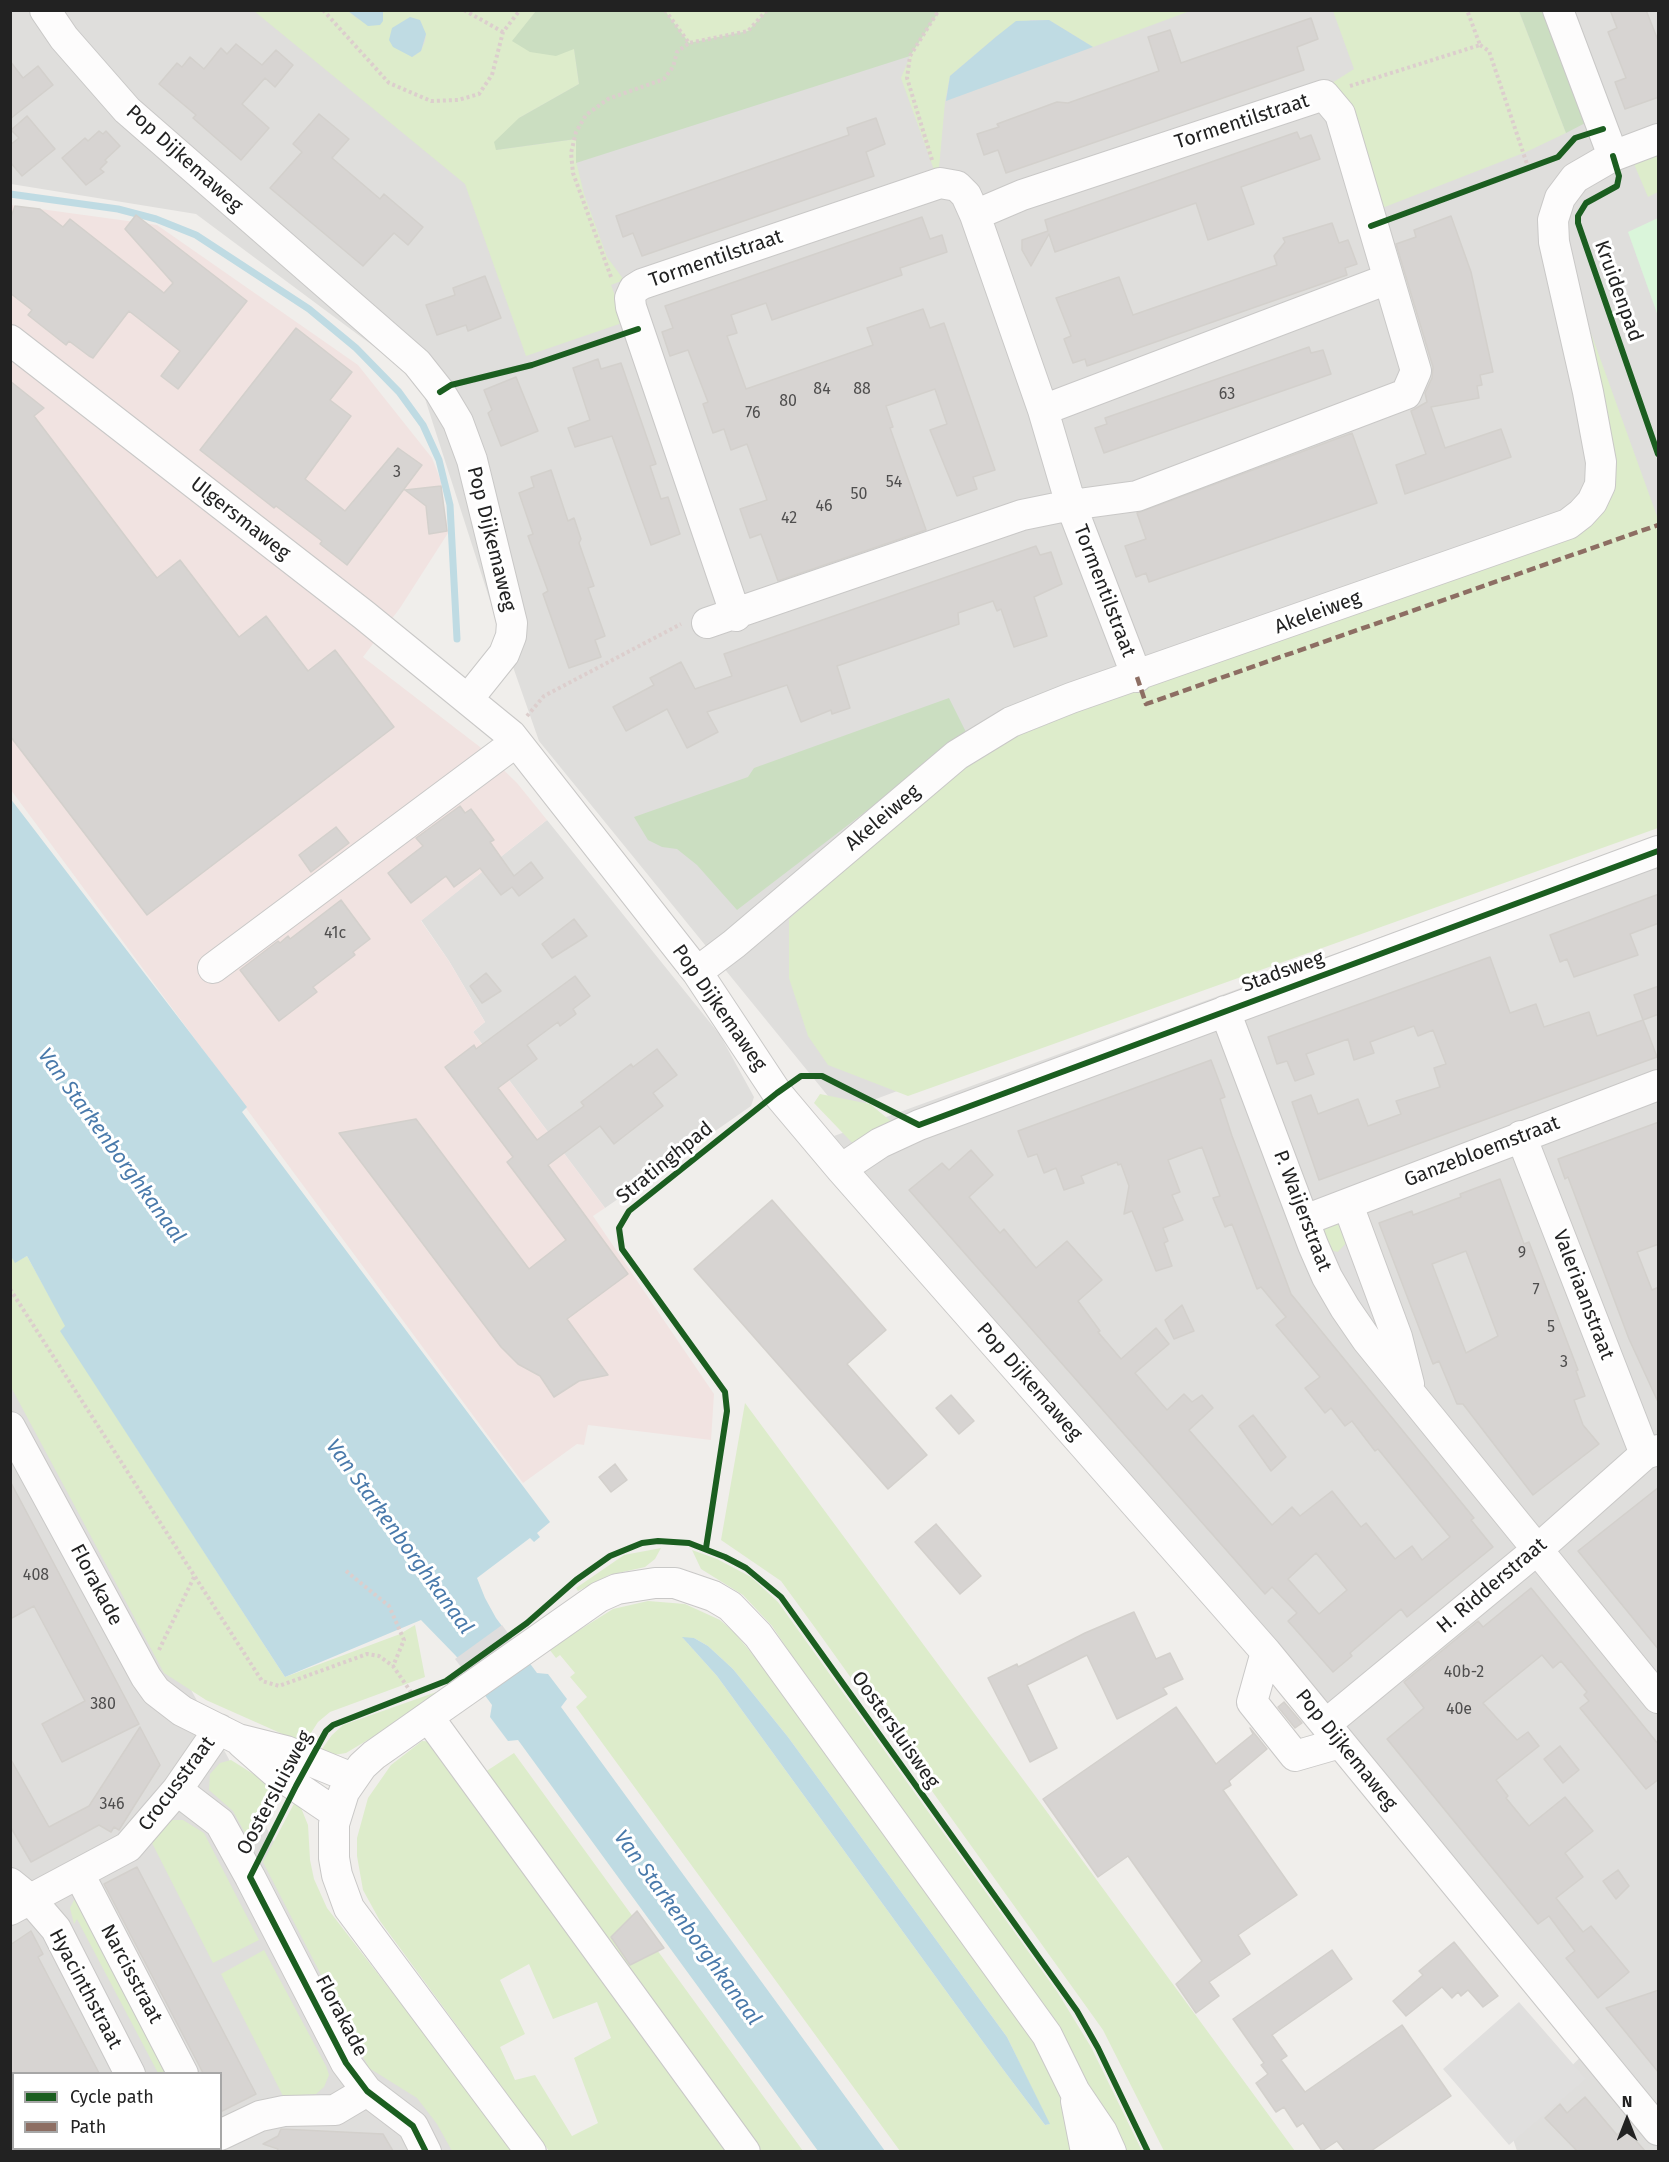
<!DOCTYPE html>
<style>
body{margin:0}
#map{position:relative;width:1669px;height:2162px;overflow:hidden;background:#f0eeeb;font-family:"Fira Sans",sans-serif}
canvas{display:block}
.frame{position:absolute;inset:0;border:12px solid #222;pointer-events:none}
.legend{position:absolute;left:12px;top:2072px;width:210px;height:78px;box-sizing:border-box;background:#fff;border:2px solid #a7a7a7;margin:0;padding:8px 10px;list-style:none;font-size:18px;color:#222}
.legend li{display:flex;align-items:center;gap:12px;height:30px}
.legend b{width:30px;border:2px solid #a7a7a7}
.north{position:absolute;left:1597px;top:2090px;width:60px;height:60px;-webkit-text-stroke:4px #fff;paint-order:stroke;rotate:0deg;font-size:16px;font-weight:700;line-height:24px;text-align:center;color:#222}
.north::after{content:'';display:block;margin:auto;width:21px;height:27px;background:#222;clip-path:polygon(50% 0,100% 100%,50% 72%,0 100%)}
</style>
<div id="map">
<canvas width="1669" height="2162"></canvas>
<div class="frame"></div>
<ul class="legend">
<li><b style="height:8px;background:#1b5e20"></b>Cycle path</li>
<li><b style="height:8px;background:#8d6e63"></b>Path</li>
</ul>
<div class="north">N</div>
</div>
<script>
const context = document.querySelector('canvas').getContext('2d');
context.lineJoin = 'round';
function fill(path, color) { context.fillStyle = color; context.fill(path, 'evenodd'); }
const shape = rows => new Path2D(rows.map(r => 'M' + r).join(''));
function trace(path, color, width, dash) { context.strokeStyle = color; context.lineWidth = width; context.lineCap = dash ? 'butt' : 'round'; context.setLineDash(dash || []); context.stroke(path); }
function label(font, color, halo, rows, align = 'center') {
  context.font = font + ' "Fira Sans",sans-serif'; context.lineWidth = 6; context.setLineDash([]); context.textBaseline = 'middle'; context.strokeStyle = halo; context.fillStyle = color; for (const [text, x, y, turn = 0] of rows) {
    context.save(); context.translate(x, y); context.rotate((+turn || 0) * Math.PI / 180); context.textAlign = isNaN(turn) ? turn : align; if (halo) context.strokeText(text, 0, 0); context.fillText(text, 0, 0); context.restore();
  }
}
fill(shape([
 [10,11,1658,11,1658,799,1652,810,841,1112,539,741,492,607,419,380,196,214,11,184],
 [547,820,720,1035,754,1097,751,1106,605,1208,473,1032,485,1022,449,961,421,920],
 [1658,836,1658,2151,1517,2151,1509,2127,1600,2038,834,1136],
 [10,1358,309,1906,458,2151,11,2151],
 [14,2074,220,2074,220,2148,14,2148]
]), '#dfdedc');
fill(shape([
 [11,205,157,225,358,365,432,458,441,481,448,533,400,608,363,657,480,747,517,783,547,820,421,921,449,961,485,1022,473,1032,605,1208,593,1216,714,1394,711,1440,588,1425,584,1445,577,1444,523,1483,11,790]
]), '#f1e3e1');
fill(shape([
 [254,11,348,11,358,19,383,21,383,11,536,11,513,41,574,48,579,84,519,118,496,150,577,139,576,161,584,194,607,257,624,280,611,285,625,322,526,356,465,184],
 [420,20,426,35,425,41,421,51,412,57],
 [665,11,767,11,748,31,689,43],
 [939,11,1190,11,1093,47,1049,20,1031,20,997,36,950,76,945,102,939,168,934,170,901,78,910,56],
 [1333,11,1519,11,1566,133,1526,152,1377,210,1332,83,1354,69],
 [1658,153,1658,192,1648,197,1634,164],
 [1587,322,1658,519,1658,828,908,1096,828,1065,808,1036,789,978,789,919,978,753,1021,727,1600,501],
 [820,1094,870,1104,898,1127,861,1152,814,1103],
 [1330,1223,1343,1223,1353,1236,1338,1252,1324,1250,1320,1235],
 [10,1255,15,1262,27,1256,66,1326,61,1331,285,1677,400,1634,415,1625,425,1677,330,1712,318,1722,309,1736,296,1740,206,1700,164,1673,11,1387],
 [745,1403,1036,1797,1295,2151,1164,2151,1103,2030,816,1629,781,1581,721,1540],
 [661,1548,655,1559,645,1567,609,1575,578,1591,576,1588,624,1555],
 [692,1550,717,1559,751,1577,778,1602,1058,1993,1091,2047,1142,2151,1121,2151,772,1626,743,1595,701,1569],
 [648,1601,685,1604,720,1620,734,1632,785,1693,1033,2038,1059,2092,1078,2151,900,2151,576,1707,587,1697,570,1677,575,1673,560,1655,556,1658,549,1649,613,1609],
 [683,1638,694,1638,708,1646,733,1669,788,1737,1007,2037,1049,2124,1045,2125,1002,2068,717,1676],
 [445,1689,453,1689,346,1753,328,1756,319,1753,332,1735,343,1725],
 [422,1741,439,1742,738,2151,549,2151,380,1921,363,1890,357,1856,357,1838,368,1798,391,1765],
 [529,1964,553,2019,597,2002,611,2038,574,2058,598,2123,572,2136,535,2075,515,2080,500,2047,525,2034,500,1980],
 [514,1753,803,2151,755,2151,479,1776],
 [231,1760,274,1787,275,1798,257,1835,247,1837,233,1811,209,1790,210,1774,220,1763],
 [297,1798,308,1825,310,1860,314,1879,327,1908,515,2151,452,2151,437,2124,417,2098,369,2068,263,1862],
 [171,1820,183,1820,204,1833,259,1940,213,1963,152,1843,165,1823],
 [83,1895,176,2073,158,2073,77,1919,74,1924,70,1908,74,1900],
 [264,1950,326,2066,329,2075,324,2087,316,2094,283,2096,221,1974]
]), '#ddeccb');
fill(shape([
 [536,11,665,11,689,43,748,31,767,11,939,11,910,56,576,163,576,139,496,150,494,142,519,118,579,84,574,49,556,56,530,52,512,41],
 [1519,11,1552,11,1593,119,1566,133],
 [949,698,967,734,737,910,697,865,677,849,662,847,648,840,634,817,748,777,754,768]
]), '#cbdec1');
fill(shape([
 [1658,218,1658,316,1628,232]
]), '#daf5da');
fill(shape([
 [1353,1236,1385,1349,1324,1250,1338,1252],
 [1519,2002,1586,2079,1509,2145,1443,2069]
]), '#e0dfde');
fill(shape([
 [348,11,383,11,383,21,380,25,368,26],
 [410,17,420,20,426,34,421,51,412,57,393,47,389,40,392,28],
 [1049,20,1093,47,946,101,950,76,997,36,1016,21],
 [10,798,247,1107,242,1112,550,1522,537,1533,540,1537,534,1542,530,1538,477,1578,485,1598,496,1618,537,1673,548,1674,567,1699,561,1707,885,2151,818,2151,518,1740,508,1741,490,1717,492,1705,456,1656,421,1620,285,1677,60,1331,65,1326,27,1256,15,1263,10,1255],
 [682,1637,694,1638,708,1646,733,1669,788,1737,1007,2037,1050,2124,1045,2125,1002,2068,717,1676]
]), '#bfdbe3');
fill(shape([
 [502,1625,529,1662,482,1695,455,1659]
]), '#dedddd');
trace(shape([
 [10,194,118,209,156,219,196,235,309,309,356,348,399,392,423,425,439,460,450,505,457,639]
]), '#bfdbe3', 7);
const building = shape([
 [1610,10,1646,10,1659,43,1659,97,1625,109,1615,82,1626,78,1608,32,1617,28,1610,10],
 [1311,18,1318,39,1297,47,1304,70,1006,173,998,150,984,155,977,134,999,127,997,124,1057,102,1068,103,1159,71,1148,37,1170,30,1181,63,1311,18],
 [236,44,262,65,276,50,293,65,275,87,265,78,242,104,269,128,241,160,193,118,196,115,159,84,177,63,182,67,190,57,204,69,221,48,227,54,236,44],
 [10,61,23,78,38,66,53,85,10,119,10,61],
 [319,114,349,139,332,158,380,199,384,194,423,227,408,245,394,233,363,266,270,188,302,152,293,144,319,114],
 [27,116,55,149,22,176,10,162,10,145,19,138,11,130,27,116],
 [876,118,885,144,866,152,874,176,642,256,633,233,623,237,616,216,849,135,847,128,876,118],
 [99,131,103,134,106,131,120,146,105,160,107,162,100,169,104,172,86,185,62,158,85,138,88,141,99,131],
 [1297,132,1300,139,1311,135,1320,159,1241,187,1254,224,1208,240,1196,203,1055,252,1049,234,1031,266,1022,250,1022,240,1048,231,1045,220,1297,132],
 [15,206,40,209,63,227,70,219,164,293,173,283,125,229,136,215,247,301,178,389,161,376,180,351,129,311,93,358,89,356,69,341,66,345,28,315,32,310,10,293,10,220,15,206],
 [1451,216,1471,272,1493,372,1480,375,1482,385,1477,386,1479,398,1431,407,1445,448,1501,429,1511,457,1405,494,1396,465,1426,454,1411,411,1427,402,1425,393,1432,378,1433,367,1396,244,1416,237,1414,230,1451,216],
 [922,217,930,239,942,235,947,252,900,268,902,275,772,320,766,303,731,315,737,333,727,336,746,389,873,345,867,328,923,309,930,328,944,323,995,470,973,477,977,489,957,496,930,430,947,424,935,389,886,406,893,427,890,428,926,530,778,581,761,534,750,538,740,509,767,500,747,444,731,450,724,429,713,433,703,404,708,402,688,350,670,356,662,332,673,328,665,306,922,217],
 [1332,223,1339,243,1348,240,1357,264,1345,268,1347,275,1087,366,1085,359,1073,363,1064,339,1071,336,1056,298,1119,277,1133,315,1277,265,1274,256,1285,242,1283,238,1332,223],
 [485,276,501,318,468,331,466,325,437,335,426,305,455,295,453,288,485,276],
 [296,328,352,372,330,400,351,416,305,479,345,511,398,448,422,465,347,565,320,544,322,541,276,506,274,508,200,450,296,328],
 [1309,347,1311,353,1323,350,1331,374,1104,453,1095,428,1107,424,1105,418,1309,347],
 [598,359,601,369,621,363,656,464,650,466,661,499,668,497,680,534,651,545,612,436,575,447,568,428,590,420,573,368,598,359],
 [516,377,538,431,501,446,488,413,492,410,484,390,516,377],
 [10,381,44,408,34,416,157,578,180,560,239,637,266,616,308,671,335,650,394,727,147,915,10,736,10,381],
 [1352,433,1377,503,1149,582,1146,573,1136,577,1125,546,1146,539,1137,513,1352,433],
 [551,470,568,521,574,518,581,539,579,543,594,586,588,588,605,636,595,640,601,657,569,668,543,594,548,591,528,536,533,534,519,493,534,487,531,477,551,470],
 [441,486,447,531,429,534,426,506,405,490,441,486],
 [1036,546,1040,555,1051,552,1062,584,1034,597,1047,636,1014,647,1001,609,997,611,993,601,958,613,959,624,837,666,850,708,832,714,831,710,801,722,787,685,707,712,718,732,687,748,667,709,626,731,613,707,654,685,650,678,681,662,695,689,732,676,724,654,1036,546],
 [460,806,465,813,471,809,494,840,490,842,514,876,531,862,543,878,519,896,512,887,501,895,480,868,454,887,446,876,411,903,388,873,423,846,416,838,460,806],
 [336,827,349,843,311,872,299,855,336,827],
 [1659,894,1659,923,1630,934,1638,955,1574,977,1567,959,1560,962,1550,935,1659,894],
 [341,900,370,939,353,952,355,955,313,987,317,992,279,1021,240,970,278,941,280,943,288,936,290,939,341,900],
 [574,919,587,936,552,958,542,944,574,919],
 [1490,957,1510,1013,1536,1004,1544,1027,1589,1012,1597,1036,1643,1020,1657,1057,1319,1180,1292,1102,1311,1095,1318,1114,1358,1099,1368,1126,1401,1114,1396,1101,1440,1087,1434,1068,1446,1064,1433,1030,1418,1036,1414,1026,1370,1042,1374,1053,1354,1060,1348,1039,1306,1054,1314,1074,1295,1081,1287,1061,1277,1064,1268,1037,1490,957],
 [486,973,501,991,482,1003,470,986,486,973],
 [575,976,590,996,573,1009,576,1014,560,1026,558,1022,527,1045,537,1059,498,1088,537,1140,584,1106,581,1102,631,1064,633,1067,657,1049,677,1075,653,1093,663,1106,614,1144,600,1126,548,1165,628,1274,567,1319,608,1375,579,1381,554,1397,540,1376,518,1364,501,1347,339,1133,416,1119,529,1269,566,1240,507,1162,513,1157,445,1067,474,1045,476,1049,575,976],
 [1659,986,1659,1014,1643,1020,1634,995,1659,986],
 [1211,1060,1225,1097,1220,1099,1232,1136,1291,1294,1474,1518,1471,1520,1493,1547,1407,1617,1401,1609,1350,1653,1352,1656,1333,1672,1288,1621,1297,1613,1272,1587,1265,1594,909,1190,942,1163,949,1170,971,1150,993,1175,969,1197,1000,1233,1004,1229,1036,1268,1067,1241,1102,1280,1078,1301,1100,1331,1098,1332,1121,1359,1156,1328,1169,1344,1135,1373,1167,1410,1184,1394,1192,1402,1202,1395,1213,1408,1189,1430,1272,1525,1292,1507,1300,1516,1332,1491,1361,1527,1366,1523,1395,1559,1412,1546,1422,1560,1450,1537,1378,1449,1375,1451,1352,1421,1345,1426,1331,1408,1325,1413,1305,1388,1320,1377,1276,1325,1286,1317,1261,1287,1257,1289,1232,1224,1225,1227,1213,1198,1220,1196,1202,1147,1168,1160,1180,1192,1172,1195,1183,1220,1163,1228,1168,1241,1164,1243,1172,1266,1156,1271,1132,1211,1124,1214,1129,1186,1121,1164,1118,1165,1117,1162,1081,1176,1084,1183,1064,1190,1056,1168,1044,1173,1037,1154,1028,1157,1018,1131,1211,1060],
 [1316,1553,1347,1590,1319,1614,1288,1579,1316,1553],
 [1659,1122,1659,1244,1637,1252,1652,1290,1659,1287,1659,1404,1629,1339,1568,1177,1565,1179,1558,1159,1659,1122],
 [1500,1179,1524,1244,1529,1242,1578,1370,1576,1371,1585,1396,1574,1400,1583,1425,1599,1444,1533,1495,1463,1404,1457,1404,1439,1361,1433,1364,1379,1223,1412,1211,1413,1215,1461,1197,1460,1194,1500,1179],
 [1466,1251,1498,1336,1466,1353,1432,1264,1466,1251],
 [772,1200,886,1330,847,1364,927,1455,888,1489,694,1269,772,1200],
 [1182,1305,1194,1331,1174,1339,1165,1320,1182,1305],
 [951,1395,974,1421,959,1434,936,1408,951,1395],
 [1253,1415,1286,1457,1271,1471,1239,1426,1253,1415],
 [615,1464,627,1480,611,1492,599,1477,615,1464],
 [10,1481,139,1724,62,1762,42,1724,85,1701,34,1606,10,1619,10,1481],
 [1659,1487,1659,1650,1578,1551,1659,1487],
 [936,1524,981,1576,960,1594,915,1542,936,1524],
 [1531,1588,1659,1745,1659,1779,1646,1789,1580,1708,1589,1701,1584,1695,1587,1692,1561,1661,1553,1668,1542,1655,1483,1703,1517,1740,1528,1732,1539,1746,1496,1780,1508,1796,1506,1798,1529,1826,1565,1797,1593,1831,1565,1853,1583,1877,1556,1898,1583,1932,1591,1926,1629,1972,1598,1998,1566,1958,1575,1951,1549,1916,1538,1924,1387,1739,1424,1708,1404,1682,1478,1621,1483,1627,1531,1588],
 [1134,1612,1156,1659,1170,1653,1183,1679,1163,1688,1167,1694,1117,1719,1087,1655,1027,1685,1057,1748,1030,1762,988,1678,1017,1664,1018,1667,1085,1633,1134,1612],
 [1284,1702,1302,1723,1295,1728,1278,1707,1284,1702],
 [1176,1707,1216,1764,1253,1734,1250,1728,1267,1749,1229,1781,1231,1785,1223,1790,1297,1895,1238,1935,1250,1954,1209,1982,1219,1996,1196,2013,1176,1984,1202,1961,1128,1856,1098,1877,1043,1799,1176,1707],
 [140,1727,160,1765,119,1830,114,1827,111,1832,99,1825,31,1862,10,1826,10,1758,49,1827,89,1806,140,1727],
 [1560,1746,1579,1770,1563,1783,1544,1759,1560,1746],
 [137,1867,256,2094,220,2112,220,2073,203,2073,104,1884,137,1867],
 [1618,1870,1629,1886,1616,1899,1603,1881,1618,1870],
 [637,1911,664,1948,630,1965,611,1937,637,1911],
 [31,1931,43,1954,38,1957,99,2073,10,2073,10,1945,31,1931],
 [1454,1942,1498,1996,1483,2007,1468,1990,1461,1996,1458,1992,1452,1998,1442,1987,1406,2016,1393,2001,1423,1975,1419,1971,1454,1942],
 [1332,1950,1352,1979,1272,2035,1287,2056,1281,2060,1305,2092,1402,2025,1451,2096,1371,2151,1345,2151,1337,2141,1322,2151,1303,2123,1297,2127,1284,2107,1276,2112,1256,2083,1268,2074,1261,2065,1264,2063,1233,2019,1332,1950],
 [1659,1990,1659,2073,1606,2008,1659,1990],
 [1585,2097,1617,2135,1625,2128,1645,2151,1577,2151,1545,2118,1560,2104,1567,2113,1585,2097],
 [281,2129,383,2134,393,2151,277,2151,278,2149,263,2144,278,2136,281,2129]
]);
fill(building, '#d7d4d2');
trace(building, '#d3d0cc', 1.5);
const minor = shape([
 [45,10,64,38,127,110,417,363,440,392,458,422,472,460,512,623,511,636,504,654,468,699],
 [1558,10,1613,156],
 [10,340,364,615,511,735,697,972,777,1093,841,1169,1266,1652,1658,2130],
 [1043,410,1388,279],
 [736,616,631,307,630,298,634,289,642,284,940,183,957,186,966,195,975,215,1043,410,1071,505,1137,677],
 [707,623,1022,515,1071,505,1137,496,1406,394,1416,371,1340,114,1324,95,1022,195,975,215],
 [213,968,516,742],
 [697,972,734,944,957,755,1011,722,1071,698,1568,524,1581,514,1592,502,1600,485,1601,462,1588,392,1554,242,1553,220,1560,198,1575,178,1613,156,1658,139],
 [1225,1011,1313,1245,1327,1277,1345,1308,1367,1340,1658,1698],
 [1521,1136,1645,1454],
 [841,1169,880,1143,919,1125,1658,851],
 [1348,1205,1397,1337,1409,1384],
 [1305,1220,1658,1085],
 [10,1427,146,1677,156,1691,182,1711,238,1739,286,1751,352,1778],
 [1266,1652,1252,1702,1295,1756,1340,1743],
 [429,1718,745,2152],
 [1326,1724,1538,1549,1645,1454,1658,1450],
 [242,1743,275,1772,337,1814],
 [177,1790,220,1823,250,1877,346,2063,367,2091,413,2126,426,2152],
 [79,1874,183,2074],
 [10,1883,31,1900,56,1929,130,2074],
 [10,1910,128,1847,177,1790,219,1729],
 [1076,2101,1086,2152],
 [220,2135,260,2116,284,2111,335,2110,367,2091],
 [188,2152,194,2148],
 [531,2152,349,1908,337,1875,334,1858,334,1824,344,1792,362,1766,374,1755,599,1597,617,1589,655,1583,675,1583,713,1596,730,1606,758,1635,1047,2035,1075,2092,1102,2132,1111,2152]
]);
trace(minor, '#c9c8c7', 32);
trace(shape([
 [323,10,389,83,431,101,458,100,479,94,492,75,503,32,520,10],
 [464,10,503,32],
 [665,10,689,43,748,31,767,10],
 [1480,45,1489,51,1528,167],
 [1350,86,1480,45,1467,10],
 [932,160,907,78,910,56,939,10],
 [611,277,573,173,571,153,576,132,586,115,608,99,664,79,673,67,677,52,689,43],
 [527,716,544,696,681,624],
 [10,1289,262,1681,279,1686,367,1654,379,1656,393,1666,413,1695],
 [346,1571,389,1606,404,1640,393,1666],
 [159,1650,194,1577]
]), '#dccecd', 4, [3, 3]);
trace(minor, '#fdfcfc', 30);
trace(shape([
 [1137,677,1146,704,1658,525],
 [10,2099,14,2105],
 [34,2148,35,2152]
]), '#8d6e63', 4.5, [9, 4.5]);
trace(shape([
 [1613,156,1619,176,1617,186,1586,203,1578,216,1578,223,1658,454],
 [1371,226,1558,157,1575,138,1603,129],
 [440,392,451,385,532,365,638,329],
 [706,1548,727,1411,725,1392,622,1249,619,1228,629,1211,777,1093,801,1076,822,1076,919,1125,1658,851],
 [426,2152,413,2126,367,2091,346,2063,250,1877,296,1786,326,1731,333,1725,446,1681,527,1623,576,1580,610,1556,642,1543,658,1541,689,1543,725,1557,746,1568,781,1597,1077,2011,1098,2048,1148,2152]
]), '#1b5e20', 6);
label('16px', '#4f4e4e', null, [
 ["84",822,390],
 ["88",862,390],
 ["63",1227,395],
 ["80",788,402],
 ["76",753,414],
 ["3",397,473],
 ["54",894,483],
 ["50",859,495],
 ["46",824,507],
 ["42",789,519],
 ["41c",335,934],
 ["9",1522,1254],
 ["7",1536,1291],
 ["5",1551,1328],
 ["3",1564,1363],
 ["408",36,1576],
 ["40b-2",1464,1673],
 ["380",103,1705],
 ["40e",1459,1710],
 ["346",112,1805]
]);
label('20px', '#222', '#fff', [
 ["Tormentilstraat",1242,122,-18],
 ["Pop Dijkemaweg",184,159,42],
 ["Tormentilstraat",716,259,-19],
 ["Kruidenpad",1618,291,70],
 ["Ulgersmaweg",240,519,38],
 ["Pop Dijkemaweg",491,539,76],
 ["Tormentilstraat",1104,591,69],
 ["Akeleiweg",1318,613,-20],
 ["Akeleiweg",883,818,-40],
 ["Stadsweg",1283,972,-20],
 ["Pop Dijkemaweg",719,1008,55],
 ["Ganzebloemstraat",1482,1152,-21],
 ["Stratinghpad",665,1163,-39],
 ["P. Waijerstraat",1302,1211,69],
 ["Valeriaanstraat",1583,1295,69],
 ["Pop Dijkemaweg",1029,1382,49],
 ["Florakade",96,1585,62],
 ["H. Ridderstraat",1492,1586,-40],
 ["Oostersluisweg",895,1730,55],
 ["Pop Dijkemaweg",1346,1750,51],
 ["Crocusstraat",177,1784,-53],
 ["Oostersluisweg",275,1793,-62],
 ["Narcisstraat",131,1974,62],
 ["Hyacinthstraat",85,1989,62],
 ["Florakade",341,2016,62]
]);
label('italic 21px', '#4a7aab', '#fff', [
 ["Van Starkenborghkanaal",111,1146,54],
 ["Van Starkenborghkanaal",399,1537,54],
 ["Van Starkenborghkanaal",687,1928,54]
]);
</script>
